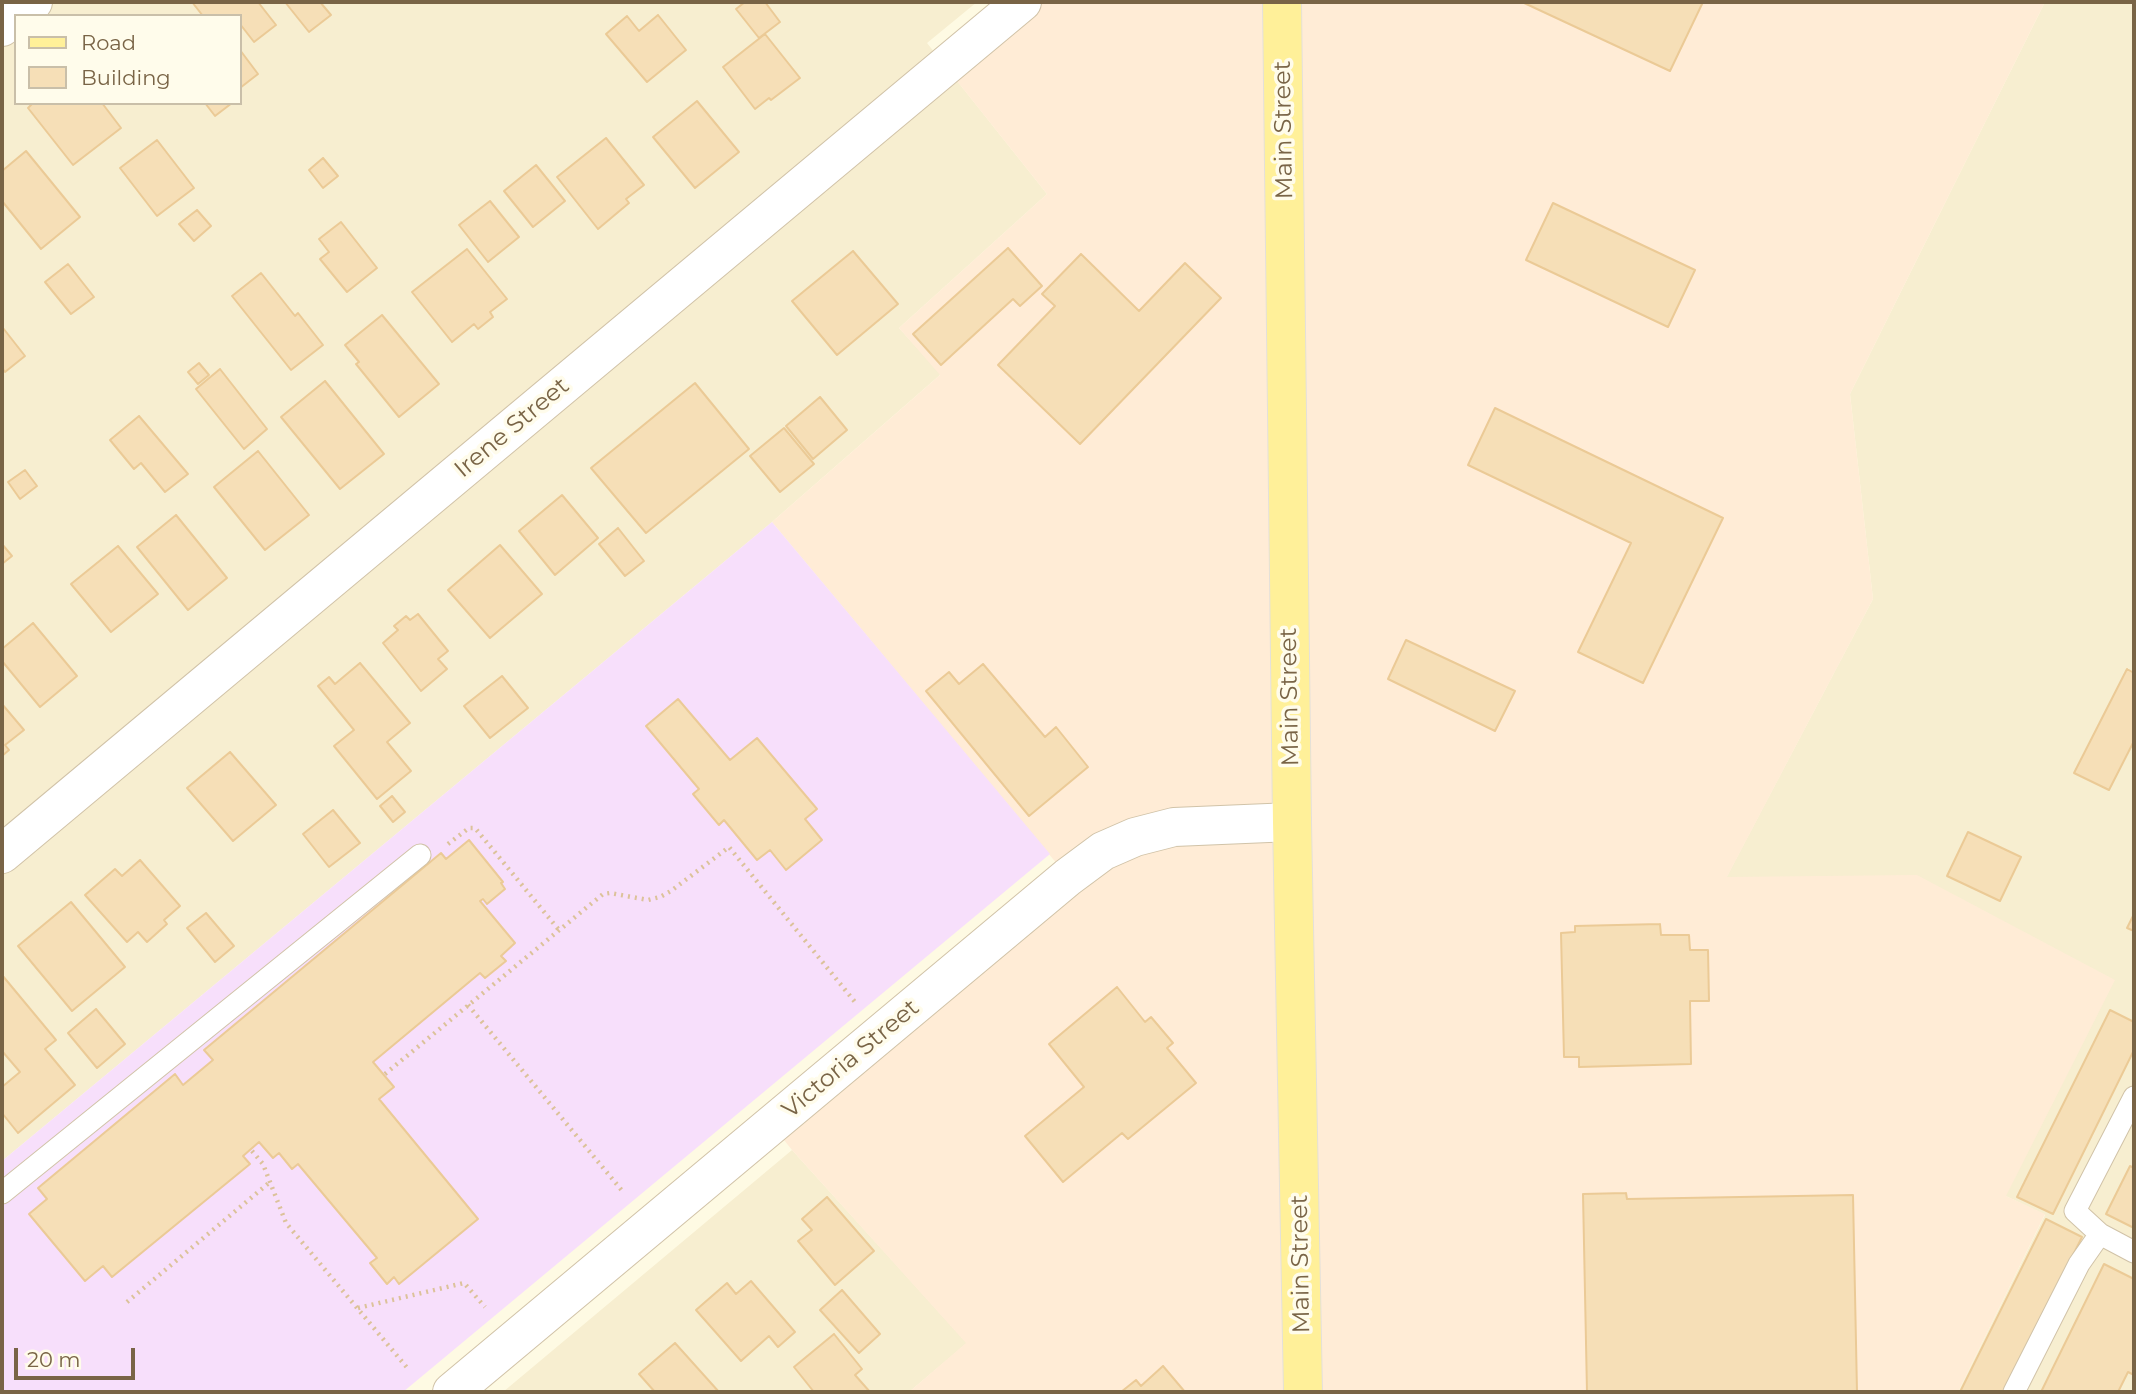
<!DOCTYPE html>
<style>
body{margin:0}
#map{position:relative;width:2136px;height:1394px;overflow:hidden;background:#fefae3;font-family:Montserrat,sans-serif}
canvas{display:block}
.frame{position:absolute;inset:0;border:4px solid #796446;pointer-events:none}
.legend{position:absolute;left:14px;top:14px;width:228px;height:91px;box-sizing:border-box;background:#fffceb;border:2px solid #c9bfa9;margin:0;padding:9px 12px;list-style:none;font-size:21px;color:#796446}
.legend li{display:flex;align-items:center;gap:14px;height:35px}
.legend b{width:35px;border:2px solid #c9bfa9}
.scale{position:absolute;left:14px;top:1348px;width:121px;height:32px;box-sizing:border-box;border:4px solid #796446;border-top:0;padding-left:9px;font-size:21px;line-height:24px;white-space:nowrap;color:#796446;-webkit-text-stroke:5px #fffceb;paint-order:stroke}
</style>
<div id="map">
<canvas width="2136" height="1394"></canvas>
<div class="frame"></div>
<ul class="legend">
<li><b style="height:9px;background:#fff099"></b>Road</li>
<li><b style="height:19px;background:#f6dfb7"></b>Building</li>
</ul>
<div class="scale">20 m</div>
</div>
<script>
const context = document.querySelector('canvas').getContext('2d');
context.lineJoin = 'round';
function fill(path, color) { context.fillStyle = color; context.fill(path, 'evenodd'); }
const shape = rows => new Path2D(rows.map(r => 'M' + r).join(''));
function trace(path, color, width, dash) { context.strokeStyle = color; context.lineWidth = width; context.lineCap = dash ? 'butt' : 'round'; context.setLineDash(dash || []); context.stroke(path); }
function label(font, color, halo, rows, align = 'center') {
  context.font = font + ' Montserrat,sans-serif'; context.lineWidth = 7; context.setLineDash([]); context.textBaseline = 'middle'; context.strokeStyle = halo; context.fillStyle = color; for (const [text, x, y, turn = 0] of rows) {
    context.save(); context.translate(x, y); context.rotate((+turn || 0) * Math.PI / 180); context.textAlign = isNaN(turn) ? turn : align; if (halo) context.strokeText(text, 0, 0); context.fillText(text, 0, 0); context.restore();
  }
}
fill(shape([
 [2,2,977,2,927,43,1047,194,899,328,941,374,772,522,2,1161],
 [16,16,240,16,240,103,16,103],
 [2045,2,2134,2,2134,1392,1958,1392,2045,1215,2006,1196,1726,878,1873,599,1850,394],
 [792,1150,967,1343,909,1392,503,1392]
]), '#f7eed0');
fill(shape([
 [997,2,2045,2,1850,394,1873,599,1727,877,1917,875,2115,980,2006,1196,2045,1214,1958,1392,909,1392,966,1343,792,1150,772,1125,1068,877,772,522,940,375,899,328,1047,194,945,66]
]), '#ffecd6');
fill(shape([
 [772,522,1050,854,403,1392,2,1392,2,1161]
]), '#f7dffb');
const building = shape([
 [192,2,258,2,276,25,254,42,240,24,240,16,203,16,192,2],
 [285,2,320,2,331,15,309,32,285,2],
 [745,2,765,2,780,22,759,38,736,9,745,2],
 [1522,2,1703,2,1670,71,1522,2],
 [658,15,686,50,647,82,606,34,627,16,639,31,658,15],
 [765,34,800,78,771,100,769,98,755,109,723,67,765,34],
 [240,50,258,74,240,88,240,50],
 [697,101,739,152,695,188,653,137,697,101],
 [33,103,102,103,121,128,73,165,28,108,33,103],
 [205,103,232,103,215,116,205,103],
 [606,138,644,185,626,199,629,203,598,229,557,177,606,138],
 [157,140,194,188,157,216,120,168,157,140],
 [26,151,80,217,41,249,2,201,2,171,26,151],
 [323,158,338,176,323,188,309,170,323,158],
 [536,165,565,201,533,227,504,191,536,165],
 [490,201,519,237,488,262,459,225,490,201],
 [1553,203,1695,270,1668,327,1526,260,1553,203],
 [197,210,211,226,194,241,179,224,197,210],
 [341,222,377,268,347,292,320,259,329,252,319,239,341,222],
 [1008,248,1042,286,1020,306,1013,299,941,365,913,334,1008,248],
 [467,249,507,299,490,312,493,317,478,329,474,324,452,342,412,292,467,249],
 [853,251,898,304,837,355,792,301,853,251],
 [1081,254,1139,311,1185,263,1221,298,1080,444,998,365,1055,306,1042,294,1081,254],
 [68,264,94,297,71,314,45,282,68,264],
 [261,273,295,316,298,313,323,345,291,370,232,296,261,273],
 [382,315,439,384,399,417,356,364,359,362,345,345,382,315],
 [3,328,25,356,5,372,2,368,3,328],
 [199,363,209,375,198,384,188,372,199,363],
 [220,369,267,429,244,449,196,389,220,369],
 [325,381,384,454,340,489,281,417,325,381],
 [695,383,749,449,646,533,591,468,695,383],
 [820,397,847,430,813,459,786,426,820,397],
 [1495,408,1723,518,1643,683,1578,652,1631,543,1468,465,1495,408],
 [139,416,188,474,165,492,141,463,134,469,110,440,139,416],
 [784,428,814,464,780,492,750,456,784,428],
 [258,451,309,515,265,550,214,487,258,451],
 [25,470,37,486,20,499,8,482,25,470],
 [562,495,598,538,555,575,519,531,562,495],
 [176,515,227,578,188,610,137,547,176,515],
 [618,528,644,561,625,576,599,544,618,528],
 [2,544,12,556,2,564,2,544],
 [500,545,542,594,490,638,448,590,500,545],
 [118,546,158,594,111,632,71,584,118,546],
 [418,614,448,651,438,659,447,669,421,691,383,643,398,630,394,626,406,616,410,620,418,614],
 [33,623,77,676,40,707,2,661,2,649,33,623],
 [1406,640,1515,691,1495,731,1388,679,1406,640],
 [360,663,410,723,387,742,411,771,377,799,334,746,354,730,318,686,329,677,335,684,360,663],
 [983,664,1045,737,1056,727,1088,767,1029,816,926,691,949,672,959,684,983,664],
 [2127,669,2134,673,2134,741,2109,790,2074,773,2127,669],
 [502,676,528,708,490,738,464,706,502,676],
 [678,699,730,760,757,738,817,809,805,819,822,840,786,870,770,850,757,860,724,820,719,825,693,794,699,789,646,726,678,699],
 [2,704,24,730,5,745,9,750,2,756,2,704],
 [230,752,276,805,233,841,187,788,230,752],
 [392,796,405,812,393,822,380,806,392,796],
 [333,810,360,843,329,867,303,834,333,810],
 [1968,832,2021,857,2000,901,1947,876,1968,832],
 [469,840,503,882,501,883,505,889,487,904,483,899,480,901,515,943,501,956,506,961,485,978,480,973,373,1062,394,1087,379,1099,478,1219,399,1284,394,1277,387,1284,370,1263,377,1258,298,1164,292,1169,279,1153,273,1158,259,1142,243,1156,250,1164,112,1277,103,1266,85,1281,29,1214,47,1199,38,1188,175,1074,183,1085,213,1060,204,1050,441,853,446,859,469,840],
 [140,860,180,906,164,920,167,924,147,942,138,932,127,942,85,895,115,869,122,876,140,860],
 [71,902,125,967,72,1011,18,946,71,902],
 [206,913,234,946,215,962,187,928,206,913],
 [2134,914,2134,931,2127,928,2134,914],
 [1660,924,1661,935,1689,935,1690,950,1708,950,1709,1001,1690,1001,1691,1064,1579,1067,1579,1057,1564,1057,1561,933,1575,932,1575,926,1660,924],
 [2,975,56,1040,45,1049,75,1085,18,1133,2,1113,2,1087,20,1072,2,1051,2,975],
 [1117,987,1145,1022,1151,1017,1173,1043,1167,1048,1196,1083,1128,1139,1122,1133,1063,1182,1025,1136,1084,1087,1049,1044,1117,987],
 [96,1009,125,1044,97,1068,68,1033,96,1009],
 [2110,1010,2134,1022,2134,1050,2053,1214,2017,1197,2110,1010],
 [2130,1166,2134,1168,2134,1228,2106,1214,2130,1166],
 [1626,1193,1627,1199,1853,1195,1857,1392,1587,1392,1583,1194,1626,1193],
 [827,1197,874,1251,835,1285,798,1241,812,1230,802,1219,827,1197],
 [2046,1219,2082,1237,2005,1392,1960,1392,2046,1219],
 [2104,1264,2134,1279,2134,1375,2128,1372,2118,1392,2041,1392,2104,1264],
 [751,1281,795,1332,778,1347,769,1336,741,1361,696,1310,727,1283,736,1294,751,1281],
 [842,1290,880,1334,859,1353,820,1310,842,1290],
 [834,1334,862,1369,855,1375,870,1392,814,1392,794,1367,834,1334],
 [675,1343,719,1392,655,1392,639,1374,675,1343],
 [1163,1366,1185,1392,1121,1392,1136,1380,1141,1386,1163,1366]
]);
fill(building, '#f6dfb7');
trace(building, '#ebca96', 2);
const service = shape([
 [2134,1097,2075,1211,2100,1234,2134,1252],
 [2,1193,420,855],
 [2014,1392,2079,1264,2100,1234]
]);
const minor = shape([
 [2,27,33,2],
 [2,854,1022,2],
 [452,1392,1068,877,1103,851,1135,837,1174,827,1292,822]
]);
const primary = shape([
 [1282,2,1292,822,1303,1392]
]);
trace(service, '#d1c3a8', 23);
trace(minor, '#d1c3a8', 40);
trace(primary, '#e4e0da', 40);
trace(shape([
 [448,844,469,828,475,828,559,930],
 [468,1005,624,1193],
 [385,1074,603,894,610,893,648,900,660,897,671,891,729,847,855,1002],
 [252,1151,263,1164,286,1223,409,1370],
 [127,1302,270,1182],
 [358,1308,464,1283,485,1307]
]), '#dcc29a', 4.5, [2, 5]);
trace(service, '#fff', 21);
trace(minor, '#fff', 38);
trace(primary, '#fff099', 38);
label('24px', '#796446', '#fffceb', [
 ["Main Street",1284,130,-91],
 ["Irene Street",512,428,-40],
 ["Main Street",1290,697,-91],
 ["Victoria Street",851,1059,-40],
 ["Main Street",1301,1264,-91]
]);
</script>
